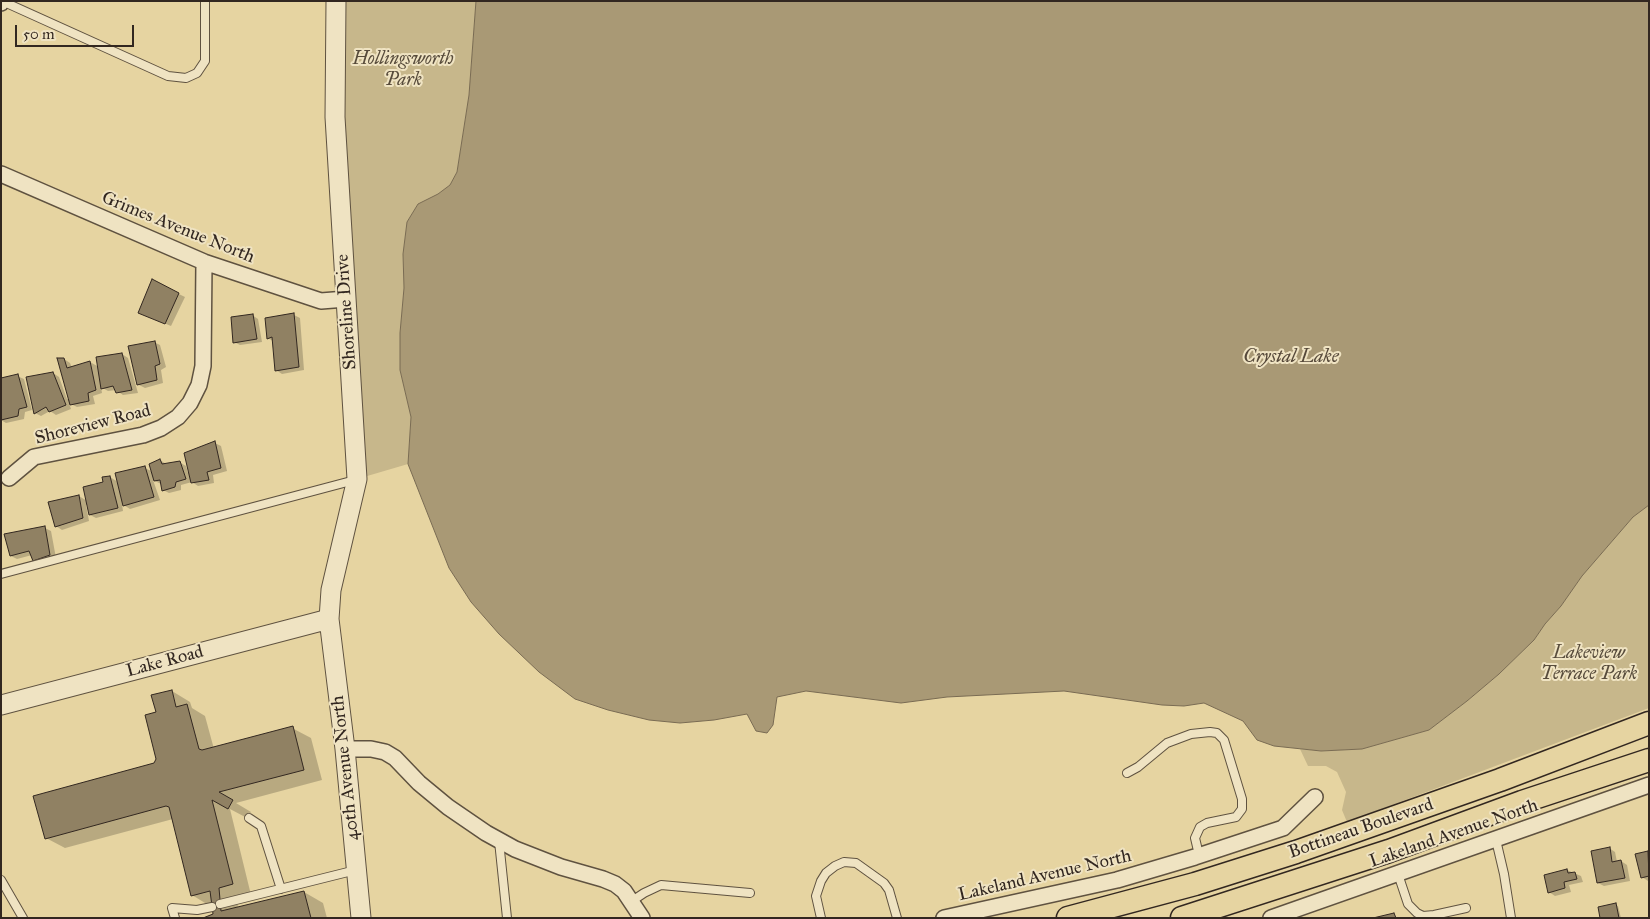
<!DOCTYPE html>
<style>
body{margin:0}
#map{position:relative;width:1650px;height:919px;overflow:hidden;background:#e6d4a1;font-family:"IM FELL Great Primer",serif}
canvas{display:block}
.frame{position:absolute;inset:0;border:2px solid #322720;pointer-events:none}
.scale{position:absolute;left:15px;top:25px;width:119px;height:22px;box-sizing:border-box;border:2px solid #322720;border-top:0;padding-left:6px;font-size:15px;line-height:18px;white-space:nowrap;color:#322720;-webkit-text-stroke:4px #efe3c2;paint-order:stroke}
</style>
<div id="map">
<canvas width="1650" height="919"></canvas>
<div class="frame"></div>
<div class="scale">50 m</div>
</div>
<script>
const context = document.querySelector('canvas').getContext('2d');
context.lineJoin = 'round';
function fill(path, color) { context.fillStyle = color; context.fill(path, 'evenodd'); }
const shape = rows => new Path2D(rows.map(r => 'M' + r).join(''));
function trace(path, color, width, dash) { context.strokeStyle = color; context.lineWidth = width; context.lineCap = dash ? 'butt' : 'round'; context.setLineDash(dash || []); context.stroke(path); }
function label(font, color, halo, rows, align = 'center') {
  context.font = font + ' "IM FELL Great Primer",serif'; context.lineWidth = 4; context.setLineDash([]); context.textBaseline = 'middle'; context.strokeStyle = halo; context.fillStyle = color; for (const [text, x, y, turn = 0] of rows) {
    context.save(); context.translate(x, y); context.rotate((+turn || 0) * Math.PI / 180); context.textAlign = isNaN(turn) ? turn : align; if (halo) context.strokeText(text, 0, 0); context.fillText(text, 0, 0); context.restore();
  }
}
fill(shape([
 [336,1,476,1,469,95,457,172,450,185,438,194,418,204,407,222,403,254,404,288,400,333,400,370,411,417,408,464,357,479],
 [1649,505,1649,708,1347,822,1342,810,1346,792,1337,772,1326,766,1308,766,1300,749,1321,751,1362,749,1429,730,1467,701,1499,674,1534,640,1545,624,1561,606,1582,576,1633,517]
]), '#c7b78b');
const water = shape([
 [476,1,1649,1,1649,505,1633,517,1582,576,1561,606,1545,624,1534,640,1499,674,1467,701,1429,730,1362,749,1321,751,1274,746,1257,740,1243,721,1204,703,1184,706,1162,705,1064,691,947,697,901,703,806,691,777,697,773,725,767,733,756,731,747,714,714,720,680,723,649,720,608,710,575,699,539,672,499,634,471,602,449,568,408,464,411,417,400,370,400,333,404,288,403,254,407,222,418,204,438,194,450,185,457,172,469,95,476,1]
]);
fill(water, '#a99975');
trace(water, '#796b53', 1);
fill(shape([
 [152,281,185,297,171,326,140,313],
 [252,315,258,319,262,342,240,345,234,342],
 [294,315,300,318,304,370,282,374,276,370,274,342,268,338],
 [154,342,160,345,166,367,161,370,163,383,145,388,139,385],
 [122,354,128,358,138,393,123,395,116,390,108,391,101,387,102,393,93,396,95,404,77,407,69,403,71,409,56,415,50,411,41,416,35,413,53,373,59,377,67,399,69,399,64,359,70,363,72,368,90,362,99,367],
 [17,376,24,379,32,410,25,412,24,419,6,423,1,420,1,379],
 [215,443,221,446,227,471,213,475,214,483,198,486,192,482,181,485,181,490,169,493,163,490,161,484,153,480,160,500,130,509,122,504,123,511,96,518,90,515,88,504,86,505,89,521,62,530,56,526,79,496,87,501,110,477,118,482,145,468,153,472,160,460,166,464,179,462,186,466,188,473,190,473],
 [45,528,51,531,56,558,40,563,34,560,32,555,17,559,11,556],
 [172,691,190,702,192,708,205,716,214,749,292,728,311,738,322,780,236,803,251,812,247,818,230,809,251,895,237,899,238,908,304,892,323,903,327,918,207,918,215,915,210,906,192,895,173,819,65,848,46,838,155,764,158,760,157,713],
 [1609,848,1615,852,1617,862,1621,861,1627,865,1630,881,1604,886,1598,883],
 [1647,852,1649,853,1648,881,1642,877],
 [1567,870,1581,876,1583,882,1569,885,1571,892,1555,896,1549,892],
 [1616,905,1618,906,1621,918,1602,918]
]), '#0003');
const building = shape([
 [152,279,179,293,165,324,138,313,152,279],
 [294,313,299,367,275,371,272,337,267,339,265,318,294,313],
 [253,314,257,339,233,343,231,317,253,314],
 [155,341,160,364,155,366,157,380,137,385,128,346,155,341],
 [122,353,132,390,116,393,113,386,101,389,96,357,122,353],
 [57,358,64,358,67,368,90,361,96,390,88,393,89,401,70,405,57,358],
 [53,372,66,405,49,412,46,407,34,414,26,377,53,372],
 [18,374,27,407,19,409,18,416,1,420,1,378,18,374],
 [215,441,221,468,207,472,209,480,191,483,184,453,215,441],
 [160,459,162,464,180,461,186,479,176,482,175,487,162,491,160,480,154,481,149,464,160,459],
 [145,466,154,497,123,506,115,473,145,466],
 [110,476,118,508,89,515,83,487,103,482,102,477,110,476],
 [79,495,83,518,55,527,48,502,79,495],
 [45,526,50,555,33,561,29,551,10,556,4,534,45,526],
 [172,690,176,707,187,704,199,749,202,750,293,726,304,770,219,792,233,800,228,809,212,800,233,884,219,888,221,911,304,891,311,918,203,918,213,914,210,891,191,896,169,807,166,806,45,839,33,796,154,763,156,759,145,715,156,712,151,695,172,690],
 [1610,847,1612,862,1621,860,1625,878,1597,883,1591,851,1610,847],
 [1648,851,1649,876,1641,878,1635,854,1648,851],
 [1567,869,1568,873,1575,872,1577,879,1564,882,1565,888,1548,893,1544,875,1567,869],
 [1616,903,1619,918,1600,918,1598,907,1616,903],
 [1394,913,1396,918,1373,918,1394,913]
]);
fill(building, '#908163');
trace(building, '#322720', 1);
const service = shape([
 [2,1,168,76,186,78,197,73,205,61,205,1],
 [1,574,355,480],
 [1127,773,1138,767,1167,743,1191,734,1210,732,1217,733,1224,740,1242,799,1242,809,1236,817,1207,823,1200,827,1195,838,1199,855],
 [249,818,261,826,281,889],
 [1496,840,1504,874,1511,918],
 [499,841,507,918],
 [1398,874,1408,904,1417,913,1423,916,1434,915,1466,908],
 [1,880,23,918],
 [632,901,644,893,661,885,750,893],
 [220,904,356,870],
 [175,918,172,908,197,910,212,907],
 [821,918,816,896,821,881,826,873,835,866,844,862,856,863,884,883,889,890,897,918]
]);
const minor = shape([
 [1,3,2,1],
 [1,174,204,262,321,301,346,299],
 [9,478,34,457,143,435,161,428,178,417,190,403,199,385,203,366,204,262],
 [345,749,371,749,385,752,395,758,419,783,448,807,486,833,515,849,561,867,603,879,615,884,624,891,642,918],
 [944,918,1117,880,1195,857,1283,828,1315,797],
 [1271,918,1649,785]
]);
const tertiary = shape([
 [336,1,335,117,357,479,331,590,329,619,345,749,361,918],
 [1,705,329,619]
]);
const primary = shape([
 [1068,918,1195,884,1296,852,1500,780,1649,723],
 [1182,918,1389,851,1522,802,1649,760]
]);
trace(service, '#5f5240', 10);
trace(minor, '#5f5240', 18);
trace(tertiary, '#5f5240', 21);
trace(primary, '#322720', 25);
trace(service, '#efe3c2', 8);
trace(minor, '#efe3c2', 15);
trace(tertiary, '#efe3c2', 19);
trace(primary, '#e6d4a1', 22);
label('italic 18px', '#574b3b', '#efe3c2', [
 ["Hollingsworth",403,60],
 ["Park",403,81],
 ["Lakeview",1589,654],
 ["Terrace Park",1589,675]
]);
label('18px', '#322720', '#efe3c2', [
 ["Grimes Avenue North",178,228,22],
 ["Shoreline Drive",347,312,-94],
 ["Shoreview Road",93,425,-14],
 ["Lake Road",165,662,-15],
 ["40th Avenue North",346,768,-96],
 ["Bottineau Boulevard",1361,829,-19],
 ["Lakeland Avenue North",1454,834,-19],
 ["Lakeland Avenue North",1045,876,-13]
]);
label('italic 19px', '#56493a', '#efe3c2', [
 ["Crystal Lake",1291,357]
]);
</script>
